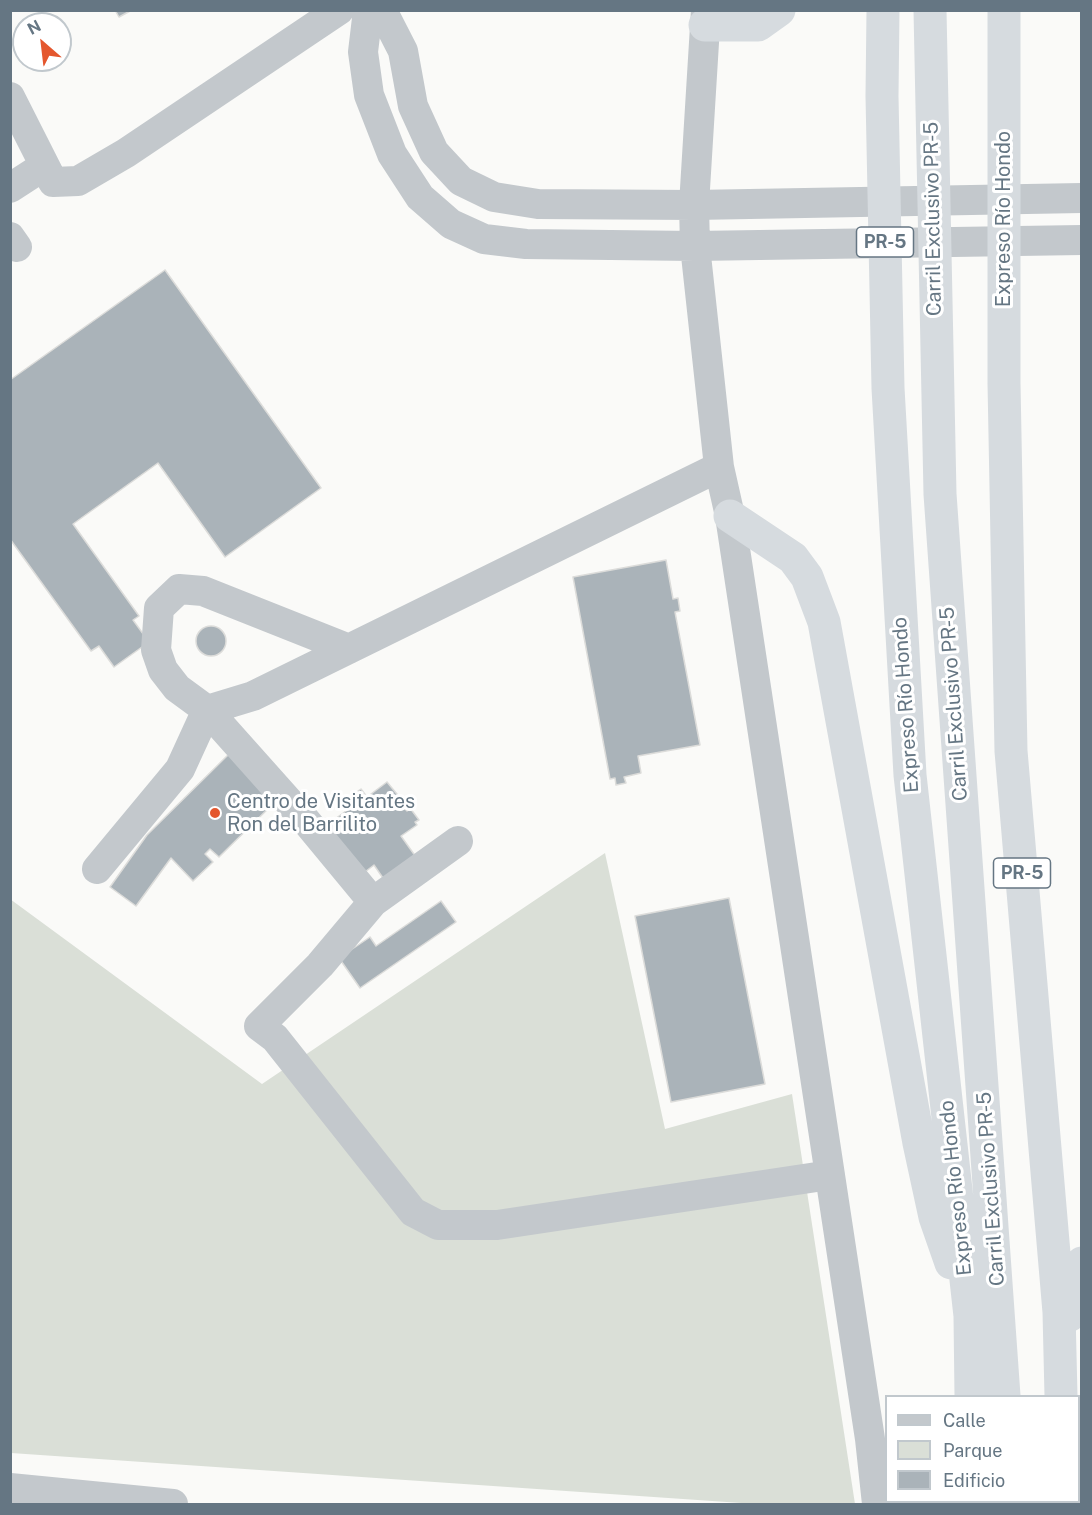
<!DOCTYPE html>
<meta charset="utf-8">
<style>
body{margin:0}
#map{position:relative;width:1092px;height:1515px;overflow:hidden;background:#fafaf8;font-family:"Public Sans",sans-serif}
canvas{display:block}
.frame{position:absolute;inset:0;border:12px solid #657683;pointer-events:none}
.legend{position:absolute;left:885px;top:1395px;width:195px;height:108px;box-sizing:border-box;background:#fff;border:2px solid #c1c8cd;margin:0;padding:8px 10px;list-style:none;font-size:18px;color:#657683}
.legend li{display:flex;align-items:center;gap:12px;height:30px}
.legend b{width:30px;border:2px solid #c1c8cd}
.north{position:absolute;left:12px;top:12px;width:60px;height:60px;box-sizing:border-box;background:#fff;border:2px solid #c1c8cd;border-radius:50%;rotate:332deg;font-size:16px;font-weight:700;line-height:24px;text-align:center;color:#657683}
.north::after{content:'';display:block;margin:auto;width:21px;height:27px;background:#e4572e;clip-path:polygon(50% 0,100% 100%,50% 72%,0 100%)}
</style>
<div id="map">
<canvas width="1092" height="1515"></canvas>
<div class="frame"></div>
<ul class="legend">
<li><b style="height:8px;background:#c3c8cc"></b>Calle</li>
<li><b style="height:16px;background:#dadfd7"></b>Parque</li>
<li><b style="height:16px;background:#aab3b9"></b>Edificio</li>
</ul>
<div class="north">N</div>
</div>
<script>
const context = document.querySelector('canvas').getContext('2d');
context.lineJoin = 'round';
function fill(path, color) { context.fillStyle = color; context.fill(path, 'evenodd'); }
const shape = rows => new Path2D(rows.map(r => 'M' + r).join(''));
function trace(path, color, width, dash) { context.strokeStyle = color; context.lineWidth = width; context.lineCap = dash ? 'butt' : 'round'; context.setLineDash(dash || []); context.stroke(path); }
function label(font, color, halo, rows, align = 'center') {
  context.font = font + ' "Public Sans",sans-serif'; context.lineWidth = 6; context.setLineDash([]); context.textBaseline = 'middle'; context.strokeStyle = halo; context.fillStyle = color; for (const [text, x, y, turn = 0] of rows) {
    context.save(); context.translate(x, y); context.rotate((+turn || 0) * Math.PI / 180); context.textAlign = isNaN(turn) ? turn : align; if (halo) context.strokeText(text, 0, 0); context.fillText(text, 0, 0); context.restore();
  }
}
fill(shape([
 [605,853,665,1129,792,1094,855,1504,756,1504,11,1453,10,899,262,1084]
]), '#dadfd7');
const building = shape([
 [115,10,132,10,119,17,115,10],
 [165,270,321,488,225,557,158,463,73,524,139,616,133,620,149,642,114,667,99,646,91,651,10,539,10,380,165,270],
 [666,560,673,599,678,598,680,611,675,612,700,745,638,756,641,773,624,777,626,783,616,785,615,778,610,779,573,577,666,560],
 '196 641a15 15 0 1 1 30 0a15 15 0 1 1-30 0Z',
 [231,752,278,799,219,857,210,849,205,854,213,862,193,881,171,858,136,906,110,887,147,835,231,752],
 [387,782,406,805,403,807,407,811,410,808,419,820,415,822,417,825,401,836,416,857,385,881,374,865,361,875,324,827,357,803,351,796,361,789,367,797,387,782],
 [729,898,765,1084,671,1102,635,916,729,898],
 [441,901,456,922,360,988,339,958,370,937,376,946,441,901]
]);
fill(building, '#aab3b9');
trace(building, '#dcdcda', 1.5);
trace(shape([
 [368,10,363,52,369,95,392,154,420,197,451,224,484,239,526,244,695,246,1082,240],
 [382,10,403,51,413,106,434,152,461,181,494,197,538,204,694,205,1082,198],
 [706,10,694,205,695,246,719,467,730,516,870,1439,877,1504],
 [10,97,53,182,78,181,126,153,339,10],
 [10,188,44,166],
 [10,237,17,247],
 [349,649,203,591,179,589,159,608,156,650,163,670,177,688,207,710,306,821,373,902,320,965,259,1026,275,1038,413,1212,438,1225,497,1225,830,1175],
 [97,869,180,769,207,710,253,696,719,467],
 [373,902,458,841],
 [10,1488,173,1504]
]), '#c3c8cc', 30);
trace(shape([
 [883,10,882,96,888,388,910,775,970,1316,971,1396],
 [930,10,940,494,1004,1396],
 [1004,10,1004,383,1011,751,1059,1312,1061,1396],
 [705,25,758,25,779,10],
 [730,516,793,558,807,577,824,622,919,1143,935,1217,951,1263],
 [1070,1315,1082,1263],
 [974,1502,974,1504],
 [1008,1502,1008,1504],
 [1064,1502,1064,1504]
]), '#d6dbdf', 33);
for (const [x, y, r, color] of [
 [215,813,6,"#e4572e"]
]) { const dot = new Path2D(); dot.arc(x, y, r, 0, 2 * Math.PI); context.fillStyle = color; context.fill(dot); trace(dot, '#fff', 2); }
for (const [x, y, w] of [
 [885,242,57],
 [1022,873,57]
]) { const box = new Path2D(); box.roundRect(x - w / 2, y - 15, w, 30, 4.5); context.fillStyle = '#fff'; context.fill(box); trace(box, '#657683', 1.5); }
label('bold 18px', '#657683', null, [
 ["PR-5",885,242],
 ["PR-5",1022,873]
]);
label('20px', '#657683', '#fff', [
 ["Carril Exclusivo PR-5",933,219,-91],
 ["Expreso Río Hondo",1004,219,-90],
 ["Carril Exclusivo PR-5",954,704,-94],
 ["Expreso Río Hondo",906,705,-94],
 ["Expreso Río Hondo",956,1188,-96],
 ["Carril Exclusivo PR-5",991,1189,-94]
]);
label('20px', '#657683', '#fff', [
 ["Centro de Visitantes",227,802],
 ["Ron del Barrilito",227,825]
], 'left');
</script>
